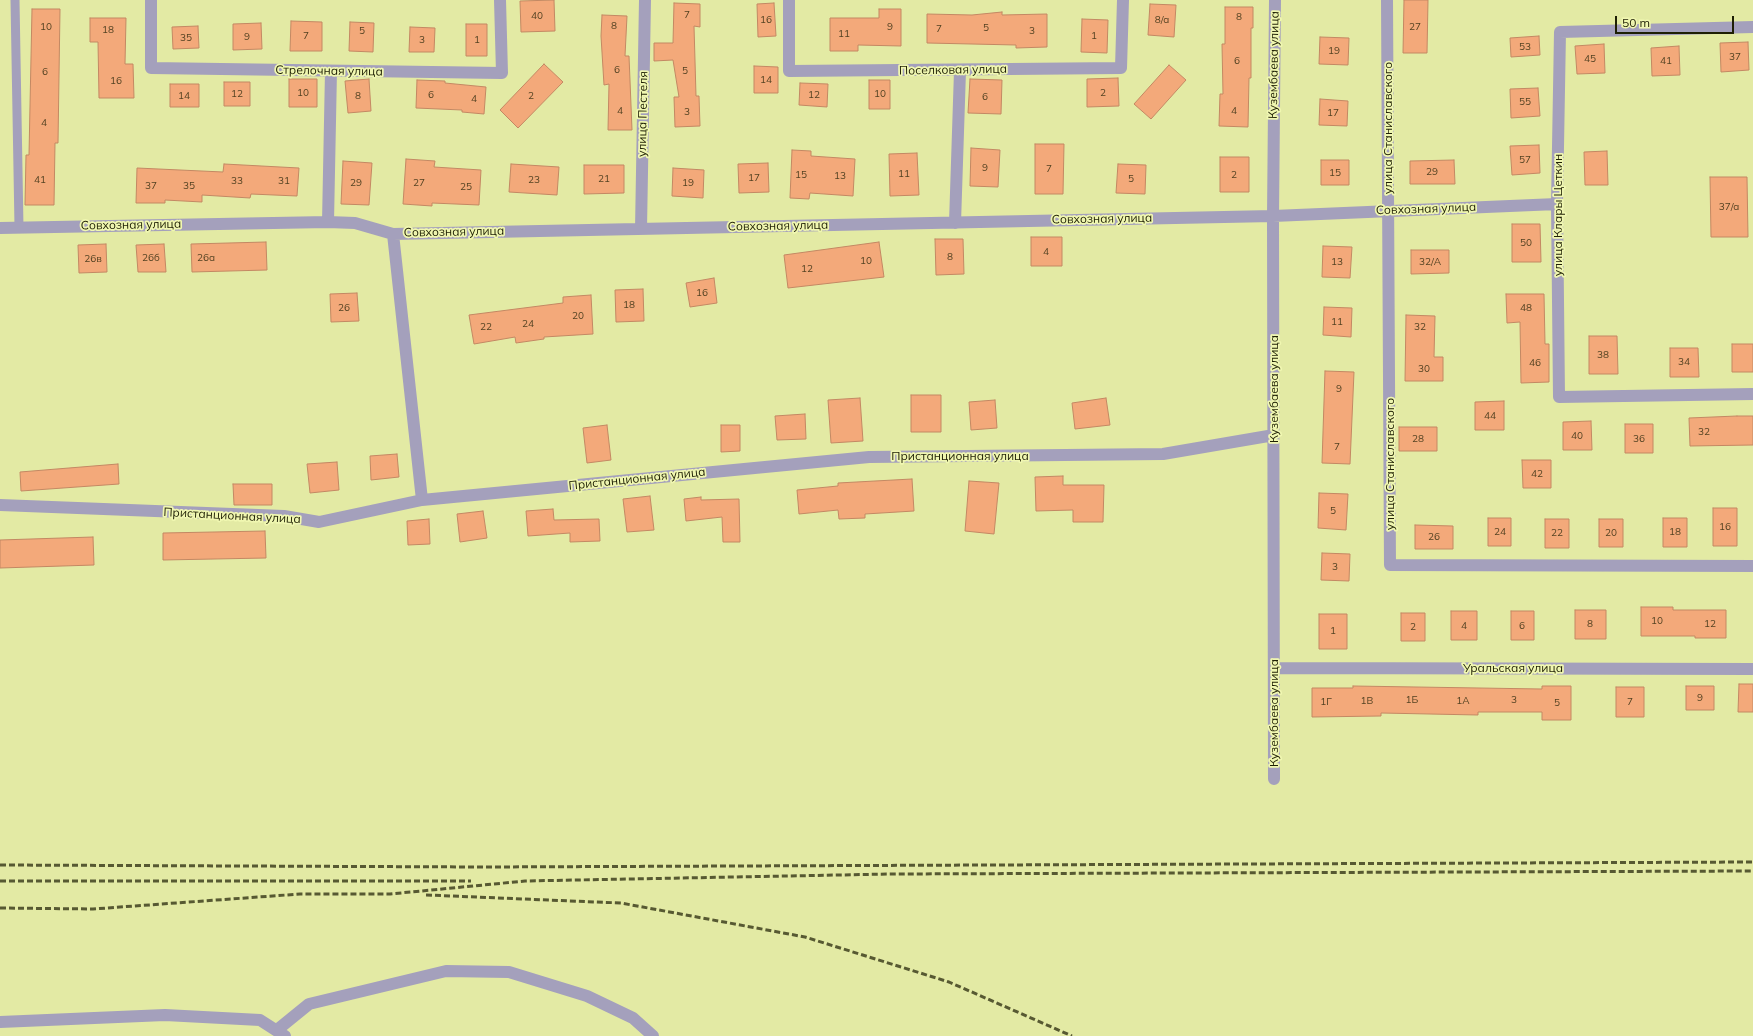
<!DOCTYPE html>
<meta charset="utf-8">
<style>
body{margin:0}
#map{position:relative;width:1753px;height:1036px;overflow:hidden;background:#e3eaa4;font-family:Mulish,sans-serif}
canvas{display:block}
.scale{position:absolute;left:1615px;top:16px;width:119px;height:18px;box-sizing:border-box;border:2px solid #1e1f04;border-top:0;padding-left:5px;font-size:12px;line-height:14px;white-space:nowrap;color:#1e1f04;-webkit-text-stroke:3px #f0f7b1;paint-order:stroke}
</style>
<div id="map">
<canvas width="1753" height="1036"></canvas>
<div class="scale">50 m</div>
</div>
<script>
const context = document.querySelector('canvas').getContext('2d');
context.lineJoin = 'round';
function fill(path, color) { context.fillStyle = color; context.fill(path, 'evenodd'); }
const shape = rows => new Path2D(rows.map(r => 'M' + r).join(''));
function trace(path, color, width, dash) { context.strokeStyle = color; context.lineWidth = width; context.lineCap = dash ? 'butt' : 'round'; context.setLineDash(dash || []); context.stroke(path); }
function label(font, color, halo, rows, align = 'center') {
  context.font = font + ' Mulish,sans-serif'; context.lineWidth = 3.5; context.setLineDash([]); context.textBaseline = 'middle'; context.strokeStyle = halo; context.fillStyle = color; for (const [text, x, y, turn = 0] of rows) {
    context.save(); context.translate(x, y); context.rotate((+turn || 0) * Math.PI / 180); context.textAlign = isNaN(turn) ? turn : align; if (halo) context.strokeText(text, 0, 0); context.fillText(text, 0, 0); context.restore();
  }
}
const building = shape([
 [554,0,555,31,521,32,520,1,554,0],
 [1404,0,1428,0,1427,53,1403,53,1404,0],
 [674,3,700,4,700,27,694,26,696,96,699,96,700,126,675,127,674,97,679,97,673,60,654,61,654,43,673,43,674,3],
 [774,3,776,36,758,37,757,4,774,3],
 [1150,4,1176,5,1174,37,1148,35,1150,4],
 [1225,7,1253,7,1253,28,1251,28,1251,78,1249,78,1248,127,1219,126,1220,94,1223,94,1222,44,1225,44,1225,7],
 [32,9,60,9,58,143,55,143,54,205,25,205,26,155,29,155,32,9],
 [879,9,901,9,901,46,858,45,858,51,830,51,830,18,879,18,879,9],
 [1002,12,1002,15,1047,14,1047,47,1016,48,1016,45,927,43,927,14,972,15,1002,12],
 [602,15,627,16,625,56,629,56,632,130,608,130,609,84,604,85,601,36,602,15],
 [90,18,126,18,125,64,133,64,134,98,99,98,98,42,90,42,90,18],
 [1082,19,1108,20,1107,53,1081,52,1082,19],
 [291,21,322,22,322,51,290,51,291,21],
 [350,22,374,23,373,52,349,51,350,22],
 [261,23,262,49,233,50,233,24,261,23],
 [466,24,487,24,487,56,466,56,466,24],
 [198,26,199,48,173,49,172,27,198,26],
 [410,27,435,28,434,52,409,52,410,27],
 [1539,36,1540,55,1511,57,1510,38,1539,36],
 [1320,37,1349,38,1348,65,1319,64,1320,37],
 [1748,42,1749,70,1721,72,1720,43,1748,42],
 [1604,44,1605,73,1577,74,1575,46,1604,44],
 [1679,46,1680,75,1652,76,1651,48,1679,46],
 [544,64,563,82,518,128,500,110,544,64],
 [1169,65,1186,80,1151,119,1134,104,1169,65],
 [754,66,778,67,778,93,754,93,754,66],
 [1118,78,1119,106,1087,107,1087,79,1118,78],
 [289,79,317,79,317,107,289,107,289,79],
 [369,79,371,111,348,113,345,81,369,79],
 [970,79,1002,80,1001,114,968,113,970,79],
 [417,80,445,81,445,83,486,87,484,114,462,112,462,110,416,108,417,80],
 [869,80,890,80,890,109,869,109,869,80],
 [224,82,250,82,250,106,224,106,224,82],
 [800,83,828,84,827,107,799,105,800,83],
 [170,84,199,84,199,107,170,107,170,84],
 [1538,88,1540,116,1511,118,1510,89,1538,88],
 [1320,99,1348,101,1347,126,1319,125,1320,99],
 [1035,144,1064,144,1063,194,1035,194,1035,144],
 [1539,145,1540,173,1512,175,1510,146,1539,145],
 [971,148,1000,150,998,187,970,186,971,148],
 [792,150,811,151,811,156,855,159,853,196,810,193,809,199,790,198,792,150],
 [1607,151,1608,185,1585,185,1584,152,1607,151],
 [917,153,919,195,890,196,889,154,917,153],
 [1220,157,1249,157,1249,192,1220,192,1220,157],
 [406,159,435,161,434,167,481,170,479,205,432,203,432,206,403,204,406,159],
 [1321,160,1349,160,1349,185,1321,185,1321,160],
 [1454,160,1455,184,1410,184,1410,161,1454,160],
 [343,161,372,163,369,205,341,204,343,161],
 [768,163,769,192,739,193,738,164,768,163],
 [224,164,299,168,297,196,251,194,250,198,202,195,202,202,165,200,165,203,136,203,137,168,223,172,224,164],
 [511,164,559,167,557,195,509,192,511,164],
 [1118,164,1146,165,1145,194,1116,193,1118,164],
 [584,165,624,165,624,193,584,194,584,165],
 [673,168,704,170,703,198,672,196,673,168],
 [1710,177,1747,177,1748,237,1711,237,1710,177],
 [1512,224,1540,224,1541,262,1512,262,1512,224],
 [1031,237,1062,237,1062,266,1031,266,1031,237],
 [935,239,963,239,964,274,936,275,935,239],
 [266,242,267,270,192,272,191,244,266,242],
 [879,242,884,277,788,288,784,255,879,242],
 [106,244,107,272,79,273,78,245,106,244],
 [164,244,166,272,138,272,136,245,164,244],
 [1323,246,1352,247,1350,278,1322,277,1323,246],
 [1411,250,1449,250,1449,273,1411,274,1411,250],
 [714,278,717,303,690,307,686,283,714,278],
 [643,289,644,321,616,322,615,290,643,289],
 [357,293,359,321,331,322,330,294,357,293],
 [1506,294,1544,294,1545,344,1549,344,1549,382,1521,383,1520,322,1507,323,1506,294],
 [591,295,593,334,544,337,544,339,516,343,515,337,474,344,469,315,563,303,563,297,591,295],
 [1324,307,1352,308,1351,337,1323,335,1324,307],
 [1406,315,1435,316,1434,357,1443,357,1443,381,1405,381,1406,315],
 [1589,336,1617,336,1618,374,1589,374,1589,336],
 [1732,344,1753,344,1753,372,1732,372,1732,344],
 [1670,348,1698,348,1699,377,1670,377,1670,348],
 [1325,371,1354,372,1350,464,1322,463,1325,371],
 [911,395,941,395,941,432,911,432,911,395],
 [860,398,863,441,831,443,828,400,860,398],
 [1106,398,1110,425,1075,429,1072,403,1106,398],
 [995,400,997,428,971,430,969,402,995,400],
 [1504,401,1504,430,1475,430,1475,402,1504,401],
 [805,414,806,439,777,440,775,416,805,414],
 [1737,416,1753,416,1753,445,1690,446,1689,418,1737,416],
 [1591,421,1592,450,1563,450,1563,422,1591,421],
 [1625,424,1653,424,1653,453,1625,453,1625,424],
 [607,425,611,460,587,463,583,428,607,425],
 [721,425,740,425,740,451,721,452,721,425],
 [1399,427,1437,427,1437,451,1399,451,1399,427],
 [397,454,399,477,371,480,370,456,397,454],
 [1522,460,1551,460,1551,488,1523,488,1522,460],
 [337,462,339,490,310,493,307,464,337,462],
 [118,464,119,484,21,491,20,472,118,464],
 [1063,476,1063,485,1104,485,1103,522,1073,522,1073,510,1036,511,1035,477,1063,476],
 [912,479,914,511,865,514,865,518,839,519,838,510,799,514,797,490,838,486,838,483,912,479],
 [969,481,999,483,994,534,965,531,969,481],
 [233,484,272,484,272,505,234,505,233,484],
 [1319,493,1348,494,1346,530,1318,528,1319,493],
 [650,496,654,530,627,532,623,499,650,496],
 [701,497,701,500,739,499,740,542,723,542,722,517,686,521,684,499,701,497],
 [1713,508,1737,508,1737,546,1713,546,1713,508],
 [553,509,554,520,599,519,600,541,570,542,570,533,528,536,526,511,553,509],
 [483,511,487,538,460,542,457,514,483,511],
 [1488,518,1511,518,1511,546,1488,546,1488,518],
 [1663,518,1687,518,1687,547,1663,547,1663,518],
 [429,519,430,544,408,545,407,521,429,519],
 [1545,519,1569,519,1569,548,1545,548,1545,519],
 [1599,519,1623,519,1623,547,1599,547,1599,519],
 [1415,525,1453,526,1453,549,1415,549,1415,525],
 [265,531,266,558,163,560,163,533,265,531],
 [93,537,94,565,0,568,0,540,93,537],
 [1322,553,1350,554,1349,581,1321,580,1322,553],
 [1641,607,1673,607,1673,610,1726,610,1726,638,1695,638,1695,636,1641,636,1641,607],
 [1575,610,1606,610,1606,639,1575,639,1575,610],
 [1451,611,1477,611,1477,640,1451,640,1451,611],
 [1511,611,1534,611,1534,640,1511,640,1511,611],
 [1401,613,1425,613,1425,641,1401,641,1401,613],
 [1319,614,1347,614,1347,649,1319,649,1319,614],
 [1739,684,1753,684,1753,712,1738,712,1739,684],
 [1353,686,1542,689,1542,686,1571,686,1571,720,1542,720,1542,712,1478,712,1478,715,1381,713,1381,716,1312,717,1312,688,1353,688,1353,686],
 [1686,686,1714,686,1714,710,1686,710,1686,686],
 [1616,687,1644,687,1644,717,1616,717,1616,687]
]);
fill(building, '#f3a97a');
trace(building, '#c38863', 1);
trace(shape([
 [15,0,19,227]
]), '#a4a0bc', 9);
trace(shape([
 [151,0,151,68,502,73,500,0],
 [789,0,789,71,1121,68,1123,0],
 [1387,0,1390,565,1753,566],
 [1753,27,1560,32,1557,204,1559,397,1753,394],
 [328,222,331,71],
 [955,223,960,71],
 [0,228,328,222,355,223,393,234,1273,216,1557,204],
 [641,229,645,0],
 [393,234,422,500],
 [0,505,284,516,319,522,422,500,869,457,1163,454,1274,435],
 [1274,668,1753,669],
 [1274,779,1273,216,1275,0],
 [0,1022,165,1015,260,1020,285,1036],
 [277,1030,309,1004,446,971,509,972,587,996,633,1018,653,1036]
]), '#a4a0bc', 12);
trace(shape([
 [0,865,484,867,1753,862],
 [0,881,471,881],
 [426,895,621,903,805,937,949,982,1072,1036],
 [0,908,93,909,300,894,390,894,525,881,891,874,1753,871]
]), '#575932', 3, [6, 3]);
label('10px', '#534222', null, [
 ["7",687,15],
 ["40",537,16],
 ["8",1239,17],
 ["16",766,20],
 ["8/a",1162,20],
 ["8",614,26],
 ["10",46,27],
 ["9",890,27],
 ["27",1415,27],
 ["5",986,28],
 ["7",939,29],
 ["18",108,30],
 ["5",362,31],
 ["3",1032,31],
 ["11",844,34],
 ["7",306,36],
 ["1",1094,36],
 ["9",247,37],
 ["35",186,38],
 ["3",422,40],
 ["1",477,40],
 ["53",1525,47],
 ["19",1334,51],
 ["37",1735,57],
 ["45",1590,59],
 ["6",1237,61],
 ["41",1666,61],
 ["6",617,70],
 ["5",685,71],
 ["6",45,72],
 ["14",766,80],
 ["16",116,81],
 ["10",303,93],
 ["2",1103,93],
 ["12",237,94],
 ["10",880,94],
 ["6",431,95],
 ["12",814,95],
 ["14",184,96],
 ["8",358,96],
 ["2",531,96],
 ["6",985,97],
 ["4",474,99],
 ["55",1525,102],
 ["4",620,111],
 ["4",1234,111],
 ["3",687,112],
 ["17",1333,113],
 ["4",44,123],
 ["57",1525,160],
 ["9",985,168],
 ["7",1049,169],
 ["29",1432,172],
 ["15",1335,173],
 ["11",904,174],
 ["15",801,175],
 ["2",1234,175],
 ["13",840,176],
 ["17",754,178],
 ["21",604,179],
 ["5",1131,179],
 ["41",40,180],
 ["23",534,180],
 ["33",237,181],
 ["31",284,181],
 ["29",356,183],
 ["27",419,183],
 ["19",688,183],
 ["37",151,186],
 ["35",189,186],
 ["25",466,187],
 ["37/a",1729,207],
 ["50",1526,243],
 ["4",1046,252],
 ["8",950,257],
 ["26б",151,258],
 ["26а",206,258],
 ["26в",93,259],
 ["10",866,261],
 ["13",1337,262],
 ["32/А",1430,262],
 ["12",807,269],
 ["16",702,293],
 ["18",629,305],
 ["26",344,308],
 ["48",1526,308],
 ["20",578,316],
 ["11",1337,322],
 ["24",528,324],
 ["22",486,327],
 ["32",1420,327],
 ["38",1603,355],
 ["34",1684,362],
 ["46",1535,363],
 ["30",1424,369],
 ["9",1339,389],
 ["44",1490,416],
 ["32",1704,432],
 ["40",1577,436],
 ["28",1418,439],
 ["36",1639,439],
 ["7",1337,447],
 ["42",1537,474],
 ["5",1333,511],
 ["16",1725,527],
 ["24",1500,532],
 ["18",1675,532],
 ["22",1557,533],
 ["20",1611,533],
 ["26",1434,537],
 ["3",1335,567],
 ["10",1657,621],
 ["8",1590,624],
 ["12",1710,624],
 ["4",1464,626],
 ["6",1522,626],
 ["2",1413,627],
 ["1",1333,631],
 ["9",1700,698],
 ["1Б",1412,700],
 ["3",1514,700],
 ["1В",1367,701],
 ["1А",1463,701],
 ["1Г",1326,702],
 ["7",1630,702],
 ["5",1557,703]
]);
label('12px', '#1e1f04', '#f0f7b1', [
 ["Кузембаева улица",1274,65,-89],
 ["Поселковая улица",953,70,-1],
 ["Стрелочная улица",329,71,1],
 ["улица Пестеля",643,114,-89],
 ["улица Станиславского",1388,128,-90],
 ["Совхозная улица",1426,209,-2],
 ["улица Клары Цеткин",1558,215,-90],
 ["Совхозная улица",1102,219,-1],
 ["Совхозная улица",131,225,-1],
 ["Совхозная улица",778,226,-1],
 ["Совхозная улица",454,232,-1],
 ["Кузембаева улица",1274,389,-90],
 ["Пристанционная улица",960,456],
 ["улица Станиславского",1390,464,-90],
 ["Пристанционная улица",637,479,-6],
 ["Пристанционная улица",232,516,3],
 ["Уральская улица",1513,668],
 ["Кузембаева улица",1274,713,-90]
]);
</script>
